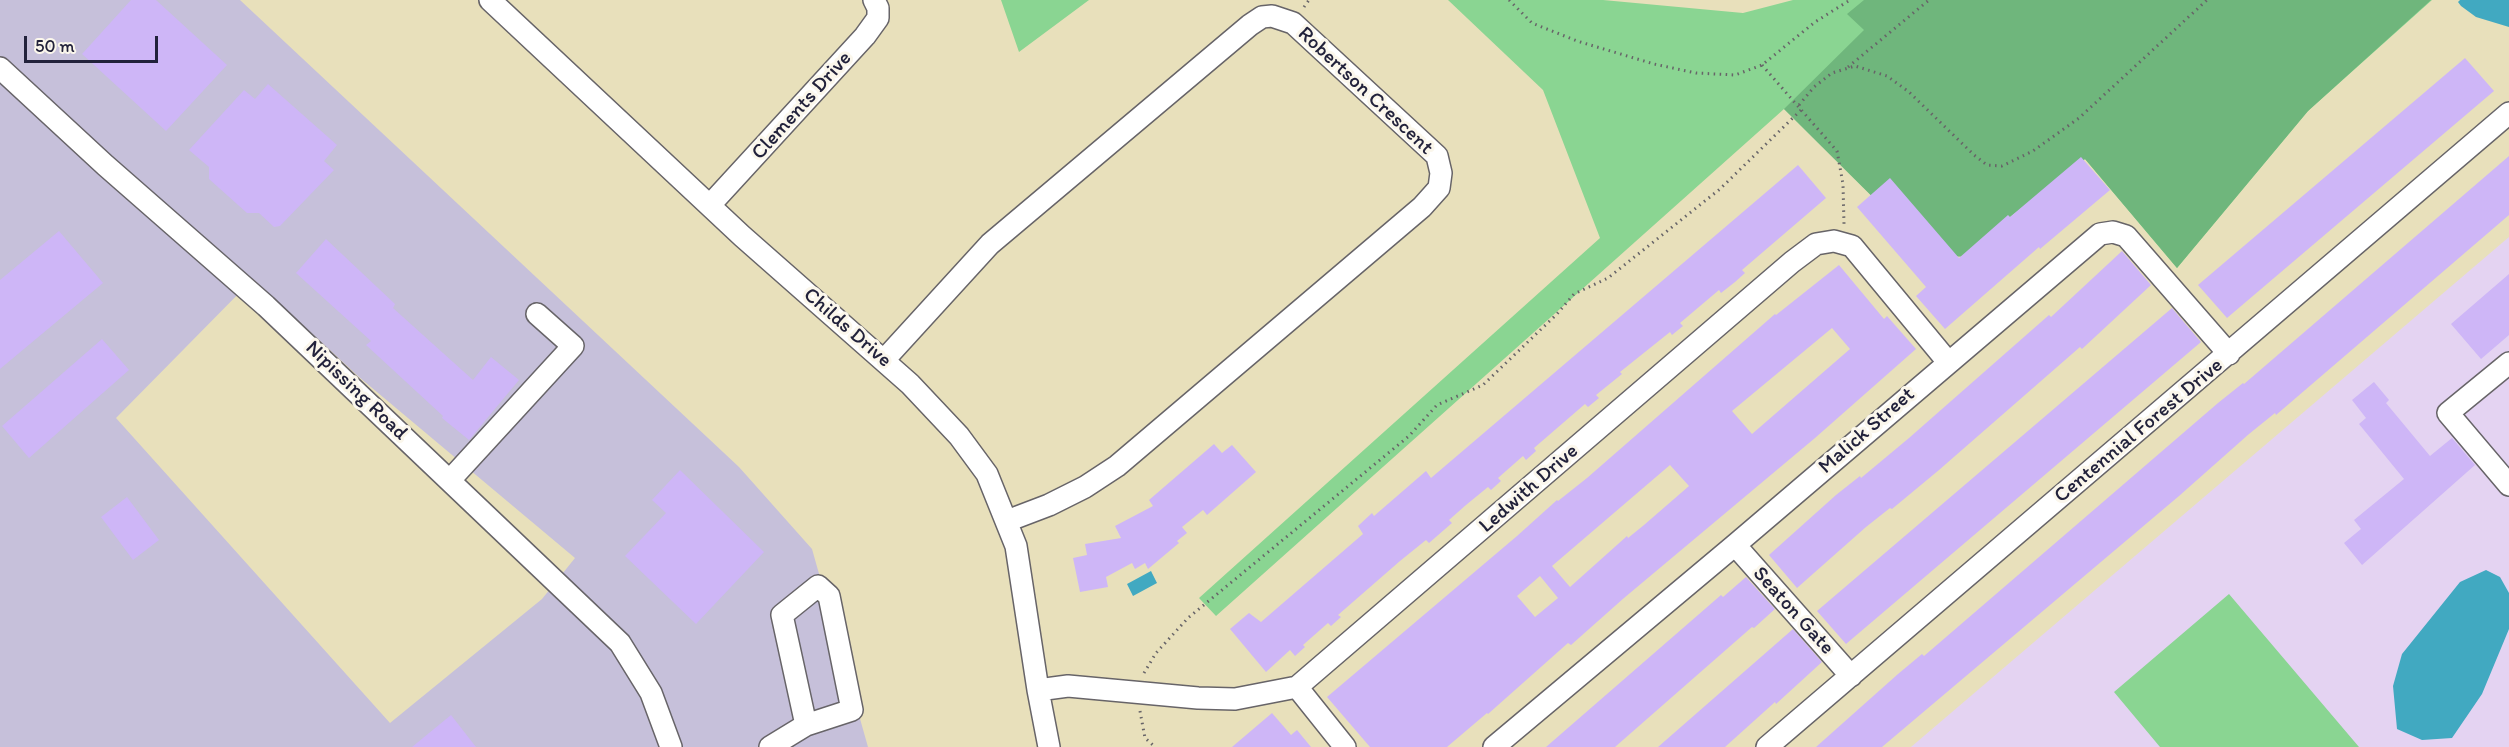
<!DOCTYPE html>
<style>
body{margin:0}
#map{position:relative;width:2509px;height:747px;overflow:hidden;background:#e8e0bb;font-family:Itim,sans-serif}
canvas{display:block}
.scale{position:absolute;left:24px;top:36px;width:134px;height:27px;box-sizing:border-box;border:3px solid #22223b;border-top:0;padding-left:8px;font-size:18px;line-height:21px;white-space:nowrap;color:#22223b;-webkit-text-stroke:4px #fbf7ec;paint-order:stroke}
</style>
<div id="map">
<canvas width="2509" height="747"></canvas>
<div class="scale">50 m</div>
</div>
<script>
const context = document.querySelector('canvas').getContext('2d');
context.lineJoin = 'round';
function fill(path, color) { context.fillStyle = color; context.fill(path, 'evenodd'); }
const shape = rows => new Path2D(rows.map(r => 'M' + r).join(''));
function trace(path, color, width, dash) { context.strokeStyle = color; context.lineWidth = width; context.lineCap = dash ? 'butt' : 'round'; context.setLineDash(dash || []); context.stroke(path); }
function label(font, color, halo, rows, align = 'center') {
  context.font = font + ' Itim,sans-serif'; context.lineWidth = 6; context.setLineDash([]); context.textBaseline = 'middle'; context.strokeStyle = halo; context.fillStyle = color; for (const [text, x, y, turn = 0] of rows) {
    context.save(); context.translate(x, y); context.rotate((+turn || 0) * Math.PI / 180); context.textAlign = isNaN(turn) ? turn : align; if (halo) context.strokeText(text, 0, 0); context.fillText(text, 0, 0); context.restore();
  }
}
fill(shape([
 [2509,237,2509,747,1911,747]
]), '#e4d3f2');
fill(shape([
 [0,0,240,0,739,467,812,549,868,747,0,747],
 [253,279,359,377,575,558,542,599,390,723,116,418]
]), '#c6c0da');
fill(shape([
 [1001,0,1089,0,1019,52],
 [1448,0,1603,0,1743,13,1793,0,2432,0,2308,111,2177,268,2085,159,1988,234,1917,241,1784,109,1216,616,1199,598,1600,238,1543,90],
 [2229,594,2359,747,2160,747,2114,692]
]), '#8ad592');
fill(shape([
 [1864,0,2431,0,2308,111,2177,268,2085,159,1988,234,1967,257,1948,256,1917,241,1784,109,1864,30,1847,14]
]), '#6fb67c');
fill(shape([
 [2460,0,2509,0,2509,27,2476,17,2461,6,2458,2],
 [2486,570,2500,577,2509,593,2509,629,2482,694,2452,738,2422,740,2397,729,2393,686,2402,654,2460,582],
 [1151,571,1157,583,1133,596,1127,584]
]), '#41a9c1');
fill(shape([
 [131,0,156,0,227,65,166,131,82,54],
 [2465,58,2494,91,2227,318,2198,285],
 [268,84,337,145,324,161,334,170,280,226,274,227,259,213,247,213,209,179,209,167,189,150,244,90,255,99],
 [2509,156,2509,215,2276,415,2275,413,2249,434,2179,496,1882,747,1816,747,1898,674,1922,654,1924,656,2218,403,2243,383,2244,384],
 [2081,157,2110,190,2040,249,2039,247,1945,329,1916,296,1926,287,1857,207,1890,178,1959,258,2008,215,2010,217],
 [1798,165,1826,198,1742,270,1745,273,1735,282,1721,293,1719,290,1680,323,1683,326,1672,335,1670,332,1620,372,1622,374,1596,395,1599,398,1588,407,1585,404,1534,448,1536,451,1526,460,1523,456,1498,478,1501,481,1491,490,1488,487,1466,505,1449,520,1452,523,1429,543,1426,540,1400,561,1338,615,1341,617,1331,626,1328,623,1303,645,1305,647,1295,656,1290,650,1266,672,1230,629,1249,613,1261,622,1363,534,1358,526,1372,513,1374,516,1426,471,1431,478],
 [59,231,103,283,0,369,0,280],
 [326,239,395,304,393,308,473,380,491,357,519,380,469,440,442,418,443,416,366,345,371,341,296,273],
 [2122,251,2151,285,2082,349,2080,347,1939,470,1892,509,1890,508,1866,527,1797,588,1769,555,1836,495,1860,476,1861,478,1909,438,2049,315,2051,317],
 [1839,265,1884,319,1887,316,1916,349,1815,438,1624,598,1571,645,1568,643,1488,714,1487,713,1447,747,1370,747,1327,697,1517,536,1557,500,1558,501,1587,478,1775,314,1776,315],
 [1832,328,1850,349,1752,434,1732,411],
 [1670,465,1689,486,1644,525,1628,538,1627,536,1570,587,1552,566],
 [1540,576,1558,598,1535,617,1517,596],
 [2509,274,2509,335,2481,359,2451,324],
 [2172,308,2201,342,1846,644,1817,611],
 [102,339,129,370,29,458,2,426],
 [2374,382,2389,400,2386,403,2430,456,2452,438,2475,465,2362,565,2344,543,2361,529,2354,520,2404,479,2359,424,2366,418,2352,400],
 [1214,444,1222,453,1232,445,1256,472,1207,515,1203,510,1182,527,1187,533,1177,541,1179,543,1148,569,1145,563,1135,569,1132,563,1106,577,1108,587,1080,592,1073,558,1087,555,1085,544,1121,538,1115,526,1153,506,1149,500],
 [680,470,764,552,696,624,625,556,666,513,652,500],
 [127,497,159,540,133,560,101,517],
 [1746,577,1775,609,1754,628,1752,627,1615,747,1546,747,1721,595,1723,597],
 [1793,629,1822,662,1776,704,1775,702,1725,747,1658,747],
 [1272,713,1291,735,1297,730,1311,747,1232,747],
 [451,715,476,747,412,747]
]), '#ceb6f7');
const minor = shape([
 [490,0,742,236,910,384,959,436,987,474,1016,546,1038,690,1049,747],
 [0,68,105,165,266,306,620,643,651,693,671,747],
 [710,205,865,36,878,18,878,8,874,0],
 [884,360,990,244,1250,25,1262,17,1272,16,1293,23,1437,156,1441,173,1439,188,1422,207,1117,466,1085,487,1049,505,1007,521],
 [2509,363,2448,413,2509,485],
 [450,480,573,346,537,314],
 [1735,545,1851,676],
 [1297,687,1345,747],
 [1038,690,1068,686,1198,698,1235,699,1297,687,1792,262,1816,244,1834,241,1852,246,1948,362],
 [770,747,806,725,852,710,829,596,818,586,782,615,806,725],
 [1494,747,1735,545,2100,234,2113,232,2126,236,2229,354],
 [1767,747,2509,113]
]);
trace(minor, '#676468', 24);
trace(shape([
 [1509,0,1532,23,1577,41,1654,64,1696,73,1735,75,1762,65,1815,22,1850,0],
 [1304,7,1309,0],
 [1762,65,1837,151,1843,184,1844,224],
 [1848,67,1929,0],
 [1799,105,1814,87,1832,73,1855,66,1887,76,1909,92,1974,155,1987,165,2002,166,2033,151,2079,118,2207,0],
 [1144,673,1156,653,1188,618,1409,436,1437,405,1483,385,1557,314,1574,294,1608,278,1720,189,1802,109],
 [1140,711,1145,738,1155,747]
]), '#676468', 3, [1.5, 4.5]);
trace(minor, '#fff', 21);
label('21px', '#22223b', '#fbf7ec', [
 ["Robertson Crescent",1365,91,43],
 ["Clements Drive",802,106,-48],
 ["Childs Drive",847,328,41],
 ["Nipissing Road",356,391,44],
 ["Malick Street",1867,431,-41],
 ["Centennial Forest Drive",2139,431,-40],
 ["Ledwith Drive",1529,489,-41],
 ["Seaton Gate",1793,611,48]
]);
</script>
